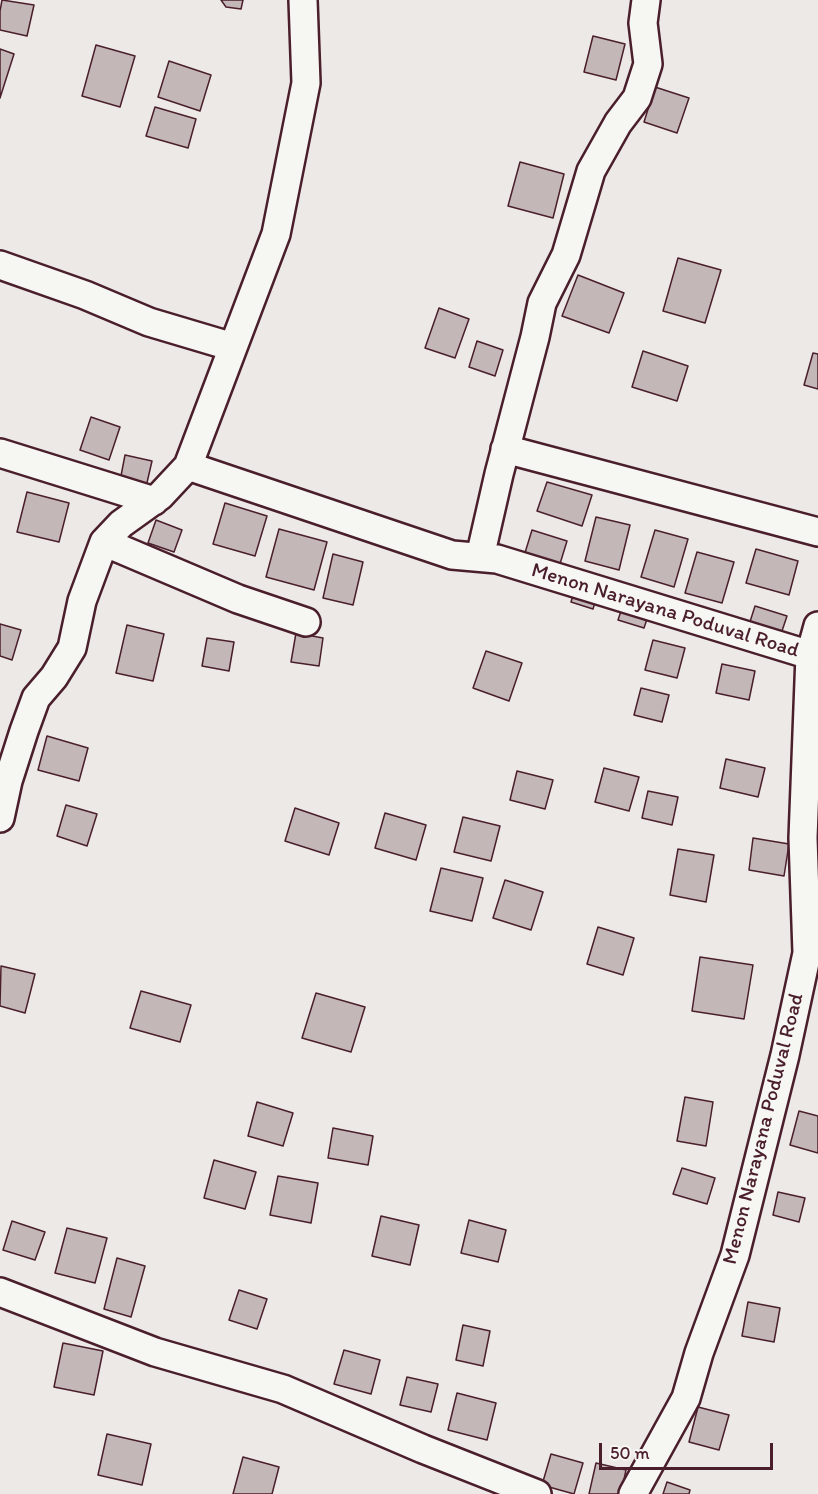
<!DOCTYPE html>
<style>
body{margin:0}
#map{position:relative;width:818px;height:1494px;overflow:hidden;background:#ece9e6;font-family:Itim,sans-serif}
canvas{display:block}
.scale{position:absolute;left:599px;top:1443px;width:174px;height:27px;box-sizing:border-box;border:3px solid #4a1f2b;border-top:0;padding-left:8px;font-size:18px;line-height:21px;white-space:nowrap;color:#4a1f2b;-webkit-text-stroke:4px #f6f6f2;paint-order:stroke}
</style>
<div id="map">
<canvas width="818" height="1494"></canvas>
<div class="scale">50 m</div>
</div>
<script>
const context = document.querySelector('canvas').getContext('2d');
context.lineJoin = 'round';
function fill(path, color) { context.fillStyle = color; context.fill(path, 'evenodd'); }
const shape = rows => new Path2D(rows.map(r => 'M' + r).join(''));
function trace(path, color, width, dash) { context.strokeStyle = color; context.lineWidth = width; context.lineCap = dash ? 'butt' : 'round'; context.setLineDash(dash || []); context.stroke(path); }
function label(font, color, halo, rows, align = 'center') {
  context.font = font + ' Itim,sans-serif'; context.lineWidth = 4.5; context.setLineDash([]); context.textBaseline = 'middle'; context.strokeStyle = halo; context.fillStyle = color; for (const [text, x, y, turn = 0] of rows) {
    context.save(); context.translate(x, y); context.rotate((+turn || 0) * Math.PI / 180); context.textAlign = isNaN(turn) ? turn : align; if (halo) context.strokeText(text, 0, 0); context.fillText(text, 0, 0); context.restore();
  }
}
const building = shape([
 [2,0,34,5,27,36,0,30,0,11,2,0],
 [221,0,243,0,241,9,226,7,221,0],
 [593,36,625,44,616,80,584,72,593,36],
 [96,45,135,56,120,107,82,96,96,45],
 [0,49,14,54,0,98,0,49],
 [169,61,211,75,200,111,158,97,169,61],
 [655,87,689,98,677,133,644,122,655,87],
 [155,107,196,119,188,148,146,136,155,107],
 [520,162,564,174,553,218,508,206,520,162],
 [678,258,721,270,705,323,663,311,678,258],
 [578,275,624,293,609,333,562,316,578,275],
 [439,308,469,319,455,358,425,348,439,308],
 [477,341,503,350,495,376,469,367,477,341],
 [643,351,688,366,677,401,632,387,643,351],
 [813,353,818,354,818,389,804,385,813,353],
 [91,417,120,427,109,460,80,450,91,417],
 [125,455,152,461,146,487,120,481,125,455],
 [547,482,592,495,582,526,537,511,547,482],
 [27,492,69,503,59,542,17,532,27,492],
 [225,503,267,516,255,556,213,544,225,503],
 [596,517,630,525,619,570,585,561,596,517],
 [156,520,182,530,174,552,148,543,156,520],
 [279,529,327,542,314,590,266,577,279,529],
 [532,530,567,541,559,567,524,556,532,530],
 [655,530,688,539,674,587,641,577,655,530],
 [756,549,798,561,789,595,746,583,756,549],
 [697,552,734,562,722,603,685,593,697,552],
 [333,554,363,562,353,605,323,598,333,554],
 [575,589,597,596,593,609,571,602,575,589],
 [624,602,650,610,644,628,618,620,624,602],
 [755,606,787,616,780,637,748,628,755,606],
 [0,624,21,630,12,660,0,656,0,624],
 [127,625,164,634,153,681,116,673,127,625],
 [296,633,323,638,319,666,291,662,296,633],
 [207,638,234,642,229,671,202,666,207,638],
 [653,640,685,648,677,678,645,670,653,640],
 [486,651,522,663,509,701,473,688,486,651],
 [722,664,755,671,749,700,716,693,722,664],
 [641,688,669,695,662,722,634,715,641,688],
 [47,736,88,748,79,781,38,770,47,736],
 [726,759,765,768,758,797,720,788,726,759],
 [604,768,639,777,629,811,595,802,604,768],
 [517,771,553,780,545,809,510,800,517,771],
 [648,791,678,797,672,825,642,818,648,791],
 [66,805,97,814,87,846,57,836,66,805],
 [295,808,339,823,329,855,285,841,295,808],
 [385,813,426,825,416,860,375,848,385,813],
 [463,817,500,826,491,861,454,852,463,817],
 [753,838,789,844,784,876,749,870,753,838],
 [678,849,714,855,706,902,670,895,678,849],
 [441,868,483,878,472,921,430,911,441,868],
 [505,880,543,892,531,930,493,918,505,880],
 [598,927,634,938,623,975,587,964,598,927],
 [700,957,753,965,744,1019,692,1011,700,957],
 [1,966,35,974,25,1013,0,1006,1,966],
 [141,991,191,1005,180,1042,130,1028,141,991],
 [316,993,365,1007,351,1052,302,1038,316,993],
 [685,1097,713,1102,706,1146,677,1141,685,1097],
 [257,1102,293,1113,283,1146,248,1136,257,1102],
 [799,1111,818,1116,818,1153,790,1145,799,1111],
 [333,1128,373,1136,368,1165,328,1158,333,1128],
 [214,1160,256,1172,245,1209,204,1198,214,1160],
 [682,1168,715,1178,707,1204,673,1194,682,1168],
 [278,1176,318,1183,311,1223,270,1215,278,1176],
 [778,1192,805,1198,799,1222,773,1215,778,1192],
 [381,1216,419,1225,410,1265,372,1256,381,1216],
 [469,1220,506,1230,498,1262,461,1253,469,1220],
 [12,1221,45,1232,35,1260,3,1250,12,1221],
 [67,1228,107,1238,95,1283,55,1273,67,1228],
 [117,1258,145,1266,131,1317,104,1309,117,1258],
 [239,1290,267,1299,257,1329,229,1320,239,1290],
 [748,1302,780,1308,774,1342,742,1336,748,1302],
 [463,1325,490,1331,483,1366,456,1360,463,1325],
 [63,1343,103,1351,94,1395,54,1387,63,1343],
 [344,1350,380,1360,371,1394,334,1384,344,1350],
 [407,1377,438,1384,431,1412,400,1405,407,1377],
 [457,1393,496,1403,487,1440,448,1430,457,1393],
 [698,1407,729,1415,719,1450,689,1442,698,1407],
 [107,1434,151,1444,142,1485,98,1475,107,1434],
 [551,1454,583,1463,574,1494,542,1485,551,1454],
 [243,1457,279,1467,272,1494,233,1494,243,1457],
 [596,1463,626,1470,621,1494,589,1494,596,1463],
 [667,1482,690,1490,689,1494,663,1494,667,1482]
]);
fill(building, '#c4b7b7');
trace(building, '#4a1f2b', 1.5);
const minor = shape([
 [303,0,306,83,276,234,188,466,452,555,497,559,810,655,803,838,807,953,785,1055,735,1255,699,1353,686,1398,633,1494],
 [0,265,85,295,149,322,233,347],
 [505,449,818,532],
 [0,453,154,501],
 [104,542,238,599,306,622],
 [480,557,499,474,535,337,542,303,566,255,591,171,618,123,637,98,648,64,643,23,646,0],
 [810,655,818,626],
 [0,818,8,781,24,731,36,698,54,677,72,648,82,601,104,542,121,524,160,496,188,466],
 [0,1292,155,1352,283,1389,423,1449,537,1494]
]);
trace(minor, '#4a1f2b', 32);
trace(minor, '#f6f6f2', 27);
label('21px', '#4a1f2b', '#f6f6f2', [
 ["Menon Narayana Poduval Road",665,611,17],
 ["Menon Narayana Poduval Road",764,1129,-76]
]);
</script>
